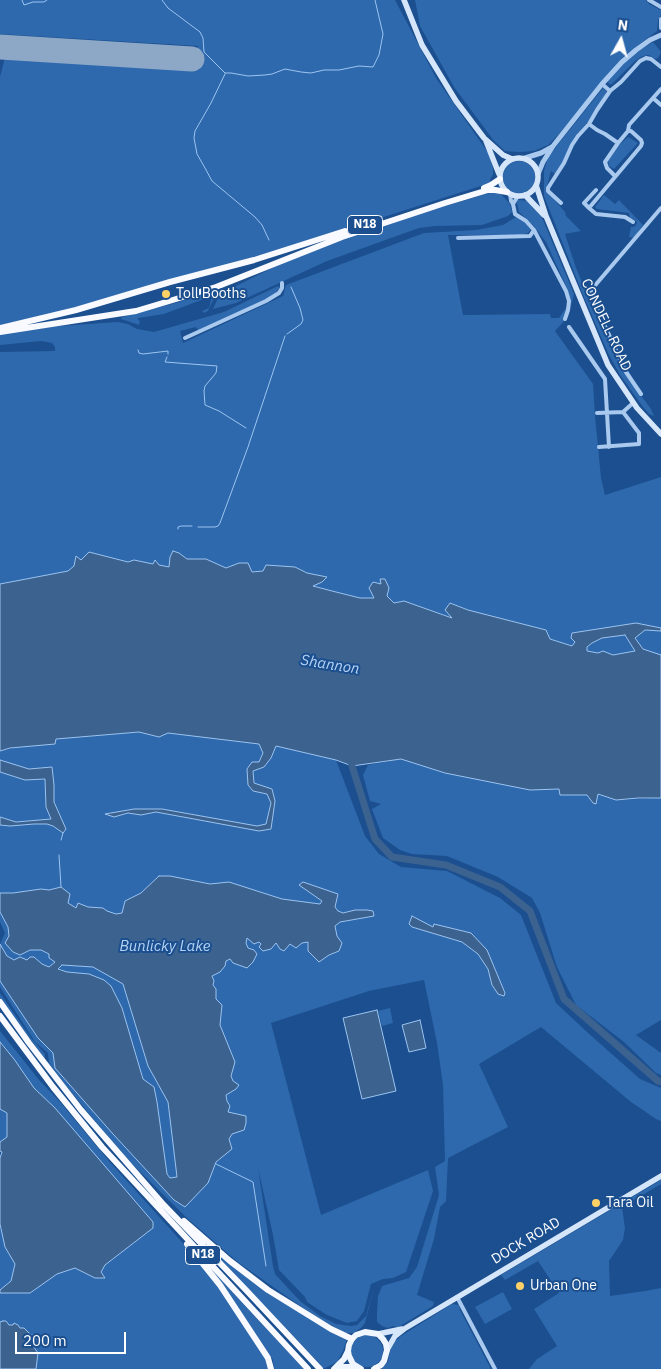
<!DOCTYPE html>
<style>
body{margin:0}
#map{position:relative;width:661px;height:1369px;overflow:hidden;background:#1b4f8f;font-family:"IBM Plex Sans",sans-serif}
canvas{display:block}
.north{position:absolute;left:596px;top:15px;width:50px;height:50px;-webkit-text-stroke:4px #1b4f8f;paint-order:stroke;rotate:7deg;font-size:14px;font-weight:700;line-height:20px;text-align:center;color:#fff}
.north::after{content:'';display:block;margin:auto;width:18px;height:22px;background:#fff;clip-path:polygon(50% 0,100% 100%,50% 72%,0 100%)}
.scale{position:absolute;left:15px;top:1332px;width:111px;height:22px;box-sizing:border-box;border:2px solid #fff;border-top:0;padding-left:6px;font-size:15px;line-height:18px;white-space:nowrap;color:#fff;-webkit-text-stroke:4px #1b4f8f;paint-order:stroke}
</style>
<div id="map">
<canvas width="661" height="1369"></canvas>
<div class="north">N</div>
<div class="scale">200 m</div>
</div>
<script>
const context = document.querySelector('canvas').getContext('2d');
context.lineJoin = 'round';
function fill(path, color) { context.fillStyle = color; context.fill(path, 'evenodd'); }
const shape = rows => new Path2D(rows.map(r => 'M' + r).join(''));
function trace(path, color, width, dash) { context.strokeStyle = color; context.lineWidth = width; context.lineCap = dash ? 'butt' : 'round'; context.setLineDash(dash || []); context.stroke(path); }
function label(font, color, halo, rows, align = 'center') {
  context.font = font + ' "IBM Plex Sans",sans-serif'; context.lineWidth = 4; context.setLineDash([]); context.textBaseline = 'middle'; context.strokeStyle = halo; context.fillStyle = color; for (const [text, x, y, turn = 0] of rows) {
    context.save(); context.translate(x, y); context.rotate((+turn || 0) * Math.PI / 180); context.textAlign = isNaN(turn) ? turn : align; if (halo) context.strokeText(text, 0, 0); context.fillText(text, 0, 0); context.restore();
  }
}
fill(shape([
 [0,0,395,0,436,78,489,154,493,168,493,174,490,180,490,183,299,244,78,307,0,325,0,77,5,57,197,70,198,46,0,34],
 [415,0,646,0,649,4,661,10,661,15,658,20,657,31,623,57,559,134,548,145,534,151,519,152,505,151,494,141,454,87,420,26],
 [653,42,661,52,658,58,655,59,649,55,643,56,636,60,612,84,609,84,607,79,636,52],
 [603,88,607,92,594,111,590,119,578,133,569,148,563,162,555,174,551,171,546,190,565,212,566,216,581,231,565,234,576,268,589,298,615,344,642,397,651,409,654,416,649,414,643,407,620,375,608,353,583,295,544,196,544,171,548,157],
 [628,137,638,143,614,169,609,166,608,161,619,145],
 '503 177a16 16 0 1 1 32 0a16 16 0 1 1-32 0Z',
 [493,192,500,193,510,204,512,212,508,216,482,225,435,226,419,228,327,261,236,303,213,309,218,298,226,291,282,263,318,248,395,221],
 [604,195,615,204,619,200,643,225,634,238,629,237,631,227,634,227,636,225,637,222,634,219,630,218,629,213,597,209,595,207],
 [518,200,529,201,538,208,574,294,568,317,555,331,593,384,595,416,601,478,605,495,661,477,661,628,636,623,572,633,571,638,575,642,572,646,550,639,546,630,468,610,451,603,454,618,404,601,394,603,387,596,381,584,377,584,374,598,360,598,332,591,312,585,326,577,307,573,295,567,252,572,239,563,226,568,206,559,187,559,181,555,170,557,170,567,159,565,155,561,153,564,134,560,128,562,89,552,81,560,76,557,74,566,68,571,0,584,0,352,55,351,55,347,52,343,41,341,0,345,0,334,60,326,118,322,128,324,137,329,154,332,224,312,278,286,280,287,277,292,264,301,198,330,196,327,180,331,183,343,283,296,286,285,424,233,476,230,503,225,516,217,528,225,531,229,528,233,521,235,448,235,463,315,550,314,551,318,559,318,570,302,567,288,546,242,533,225,519,212,517,203],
 [219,288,219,291,214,298,208,311,204,313,202,311,209,308,212,296,164,314,138,318,138,320,140,321,139,325,121,319,122,317,179,302],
 [645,630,661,631,661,655,643,649,635,638],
 [625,635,636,651,613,655,603,651,598,653,587,651,587,647,592,643,602,638],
 [139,732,158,737,168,733,259,744,263,753,259,762,252,762,253,791,268,794,271,803,266,824,257,826,162,809,134,809,107,814,114,817,128,813,141,815,156,812,259,831,271,829,275,801,272,789,254,783,253,771,271,758,276,746,336,760,365,836,379,854,401,867,447,871,500,898,521,915,556,1003,587,1032,640,1079,661,1088,661,1121,656,1119,631,1102,541,1027,479,1064,508,1127,448,1158,446,1201,440,1207,434,1239,417,1295,434,1302,433,1306,397,1328,394,1326,387,1328,382,1326,377,1322,377,1313,378,1296,382,1286,409,1278,417,1267,439,1195,435,1167,445,1161,443,1085,437,1043,424,980,369,991,271,1023,321,1215,428,1170,433,1191,406,1272,393,1278,383,1279,371,1284,364,1311,357,1321,347,1323,327,1315,307,1302,305,1297,279,1270,273,1235,258,1168,273,1266,275,1274,300,1301,320,1316,336,1324,351,1326,357,1325,366,1316,374,1287,365,1323,361,1328,353,1333,346,1333,316,1317,239,1263,188,1219,124,1156,63,1082,49,1063,48,1053,35,1042,0,987,0,981,38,1038,53,1053,55,1068,113,1134,174,1200,185,1207,216,1162,232,1149,229,1139,232,1134,244,1130,228,1112,226,1094,236,1089,231,1076,235,1062,220,1025,222,1005,216,999,216,989,213,985,212,976,220,972,225,966,226,961,254,950,248,948,246,943,247,937,252,941,259,941,263,951,271,949,276,943,290,944,308,942,319,961,329,955,339,951,342,943,337,936,335,926,340,922,374,916,355,910,343,913,338,911,300,885,322,901,320,904,282,899,229,882,210,884,170,876,159,876,141,893,125,901,122,913,116,914,107,911,103,908,88,907,78,903,76,908,68,903,61,887,49,890,41,889,13,893,0,893,0,825,10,826,34,824,47,824,53,826,63,833,66,829,54,802,54,785,52,767,29,769,2,761,0,760,0,751,56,739],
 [412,917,433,928,434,924,487,950,505,993,492,985,488,969,478,954,462,942,412,927],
 [401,759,445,773,530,790,559,789,560,795,587,795,593,803,596,803,597,794,616,800,661,798,661,1020,636,1035,661,1053,661,1075,656,1073,624,1042,576,1005,557,967,540,913,532,898,498,877,447,856,412,854,400,850,383,838,372,809,381,804,370,801,363,775,368,765],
 [0,772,25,780,45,779,46,807,52,819,16,822,0,817],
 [0,912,8,927,9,936,20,955,30,950,41,950,49,954,55,962,49,967,42,964,34,957,30,957,27,960,14,960,7,956,0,944,5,933,0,922],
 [62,965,93,967,123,984,148,1066,168,1102,177,1177,170,1178,167,1174,157,1102,154,1087,143,1079,122,1008,111,986,89,974,67,972,58,968],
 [0,993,31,1038,45,1054,45,1059,0,998],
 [390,1008,393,1023,382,1026,378,1011],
 [0,1031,40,1081,60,1102,108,1160,181,1241,210,1275,267,1359,269,1369,36,1369,38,1353,31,1343,34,1339,31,1335,24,1328,20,1328,14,1323,13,1325,9,1326,0,1322,0,1293,30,1293,57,1274,75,1268,95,1278,104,1278,100,1272,105,1265,153,1228,94,1154,55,1108,34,1088,14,1059,0,1042],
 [0,1109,7,1113,7,1138,0,1142],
 [661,1180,661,1184,622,1207,625,1228,623,1240,609,1261,610,1296,645,1291,661,1288,661,1369,529,1369,537,1359,557,1346,534,1309,559,1293,538,1261,505,1280,501,1275],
 [0,1224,5,1247,15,1264,11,1281,0,1290],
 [197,1235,225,1258,347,1339,343,1351,337,1362,323,1369,320,1364],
 [208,1266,304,1369,274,1369,273,1360,221,1283],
 [503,1292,512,1309,485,1324,475,1307],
 [452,1304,459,1305,460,1310,491,1369,381,1369,388,1362,390,1350,394,1342,401,1336],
 '351 1351a16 16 0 1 1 32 0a16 16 0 1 1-32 0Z'
]), '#2e69ad');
const water = shape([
 [173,551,179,553,187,559,206,559,226,568,239,563,248,563,252,572,263,571,266,565,295,567,307,573,327,577,322,582,313,586,332,591,360,598,374,598,369,588,373,582,381,584,380,579,385,579,389,588,387,596,394,603,404,601,452,618,445,610,450,603,468,610,546,630,550,639,572,646,575,642,571,638,572,633,636,623,661,628,661,631,645,630,635,638,643,649,661,655,661,798,638,798,616,800,598,794,596,804,593,803,587,795,560,795,559,789,530,790,445,773,401,759,352,766,336,760,276,746,271,758,264,767,253,771,254,783,272,789,275,801,271,829,259,831,156,812,141,815,128,813,114,817,105,814,134,809,162,809,257,826,266,824,271,803,267,794,253,791,248,785,247,769,252,762,259,762,263,753,259,744,168,733,159,737,139,732,56,739,55,744,10,748,0,751,0,584,68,571,74,566,76,556,81,560,89,552,128,562,134,560,153,564,155,560,159,565,169,567,170,557,173,551],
 [625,635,635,651,613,655,603,651,598,653,587,651,587,647,592,643,602,638,625,635],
 [0,760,29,769,52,767,54,785,54,802,66,829,63,833,53,826,47,824,34,824,10,826,0,825,0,817,16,822,51,819,46,807,45,779,25,780,0,772,0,760],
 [159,876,170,876,210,884,229,882,282,899,320,904,322,901,299,885,303,882,338,894,335,907,338,911,343,913,355,910,367,910,373,911,374,916,340,922,335,926,337,936,342,943,339,951,329,955,319,962,308,951,308,942,302,943,296,948,290,944,284,951,280,949,276,943,271,949,263,951,259,947,261,944,259,942,254,944,247,938,246,943,248,948,254,950,257,954,253,962,247,968,233,963,230,959,226,961,225,966,220,972,212,976,214,981,213,985,216,989,216,999,222,1005,220,1025,235,1062,231,1076,233,1081,239,1085,236,1089,226,1095,227,1101,230,1106,228,1112,246,1116,246,1123,244,1130,232,1134,229,1139,232,1149,216,1162,208,1183,185,1207,174,1200,113,1134,55,1068,53,1053,38,1038,0,981,0,944,7,956,14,960,20,957,27,960,30,957,34,957,42,964,49,967,55,962,49,958,49,954,41,950,30,950,20,955,13,952,5,943,9,936,8,927,0,912,0,893,13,893,41,889,49,890,61,887,70,894,68,903,76,908,78,903,88,907,103,908,107,911,116,914,122,913,125,901,141,893,159,876],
 [62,965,93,967,123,984,148,1066,168,1102,177,1177,170,1178,167,1174,157,1102,154,1087,143,1079,122,1008,111,986,104,980,89,974,67,972,58,969,62,965],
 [412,916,433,927,434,924,471,933,487,950,505,993,504,996,498,994,492,985,488,969,478,954,462,942,412,927,409,924,412,916],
 [377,1010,396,1091,362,1099,343,1018,377,1010],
 [420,1020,426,1048,409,1052,402,1025,420,1020],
 [0,1042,14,1059,34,1088,55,1108,153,1222,153,1228,105,1265,101,1272,105,1278,95,1278,75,1268,57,1274,30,1293,0,1293,0,1290,11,1281,15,1264,5,1247,0,1224,0,1158,2,1152,0,1151,0,1142,7,1137,7,1113,0,1109,0,1042],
 [3,1321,6,1321,9,1325,13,1325,14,1323,18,1325,20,1328,24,1328,31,1335,37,1335,39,1339,34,1339,31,1343,38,1353,36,1369,0,1369,0,1322,3,1321]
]);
fill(water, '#3c6290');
trace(water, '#9cc4f0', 1);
trace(shape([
 [22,0,24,5,33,2,44,2,47,0],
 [162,0,168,8,200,32,203,38,204,52,225,73],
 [225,73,231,73,248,76,265,75,272,74,285,69,301,72,311,73,324,70,339,70,359,66,373,67,379,55,383,34,375,0],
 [225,74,211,103,195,131,194,138,197,154,205,168,212,181,255,217,262,225,269,240],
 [287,334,301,324,303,320,300,308,291,287],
 [138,350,139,353,143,354,168,351,168,354],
 [167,357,165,362,217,366,216,373,205,386,204,391,205,405,219,411,246,428],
 [198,527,215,527,218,526,220,523,248,447,285,336],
 [178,529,178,527,181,526,192,526],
 [61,840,63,833],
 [59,855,61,887],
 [216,1164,253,1182,266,1266]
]), '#9cc4f0', 1);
trace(shape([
 [351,759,352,766,375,839,392,857,446,865,500,887,530,911,564,999,658,1081,661,1082]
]), '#3c6290', 7);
trace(shape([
 [0,47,192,59]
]), '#8da7c7', 25);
trace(shape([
 [649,0,661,7],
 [661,19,661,28],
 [610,91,621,82,640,61,646,58,651,59,661,67],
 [653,98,661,105],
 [628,131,629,125,661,89],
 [615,176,607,168,605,162,618,143],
 [596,190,584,203,589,208,596,214,625,217,633,222],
 [510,194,511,201,513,204,515,214,526,221,534,230,566,291,569,301,568,310,565,319],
 [561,203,548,191,548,188,564,163,572,145,578,136,589,124,597,110,610,91,602,84],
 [513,204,518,196],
 [589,208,641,146,642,143,641,140,631,131,628,131,618,143,605,134,597,130,589,124],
 [458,238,530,236,534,230],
 [569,327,605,379,609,447],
 [185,338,266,301,279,293,282,288,282,283],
 [641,394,626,372,590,293,592,289,661,208],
 [623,412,633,403],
 [597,413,623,412,639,433,639,444,599,447],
 [457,1297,495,1369]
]), '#a9c9ee', 4);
trace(shape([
 [525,158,541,153,552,147],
 [538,174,543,162,553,146,602,84,622,62,636,50,650,40,661,35]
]), '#a9c9ee', 5);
trace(shape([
 [404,0,422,45,456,101,484,138,503,155,512,159],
 [486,141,499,174],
 '500 177a19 19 0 1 1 38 0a19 19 0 1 1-38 0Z',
 [536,185,546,216,608,365,637,408,661,434],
 [525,195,544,215],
 [378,1334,402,1329],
 [387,1350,395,1336,404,1329,661,1176]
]), '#d6e6fa', 5.5);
trace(shape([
 [334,1369,344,1359,348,1351],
 [336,1369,344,1367,356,1367],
 [361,1369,353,1364,349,1356,348,1351,349,1345,352,1339,356,1335,365,1332,378,1334,383,1339,386,1344,387,1350,384,1361,381,1365,374,1369]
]), '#f0f6ff', 6);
trace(shape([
 [484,188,491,185,500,179],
 [0,328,76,310,170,282,254,260,345,231],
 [0,332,136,311,216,287,342,237,445,203,488,190,495,190,507,192],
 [0,1002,29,1043,81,1110,162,1203,245,1289,320,1369],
 [0,1016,53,1087,102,1147,308,1369],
 [184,1221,230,1261,268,1290,331,1329,352,1339],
 [187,1244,220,1285,268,1358,271,1369],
 [376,1369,376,1368]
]), '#f8faff', 6);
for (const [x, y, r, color] of [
 [166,294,5,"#ffd166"],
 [596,1203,5,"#ffd166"],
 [520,1286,5,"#ffd166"]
]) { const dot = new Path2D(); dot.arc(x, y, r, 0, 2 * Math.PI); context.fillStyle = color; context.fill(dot); trace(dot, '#1b4f8f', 2); }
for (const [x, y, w] of [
 [365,225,35],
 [203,1255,35]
]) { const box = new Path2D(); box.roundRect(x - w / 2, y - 9.5, w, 19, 4); context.fillStyle = '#1b4f8f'; context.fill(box); trace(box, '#fff', 1); }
label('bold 12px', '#fff', null, [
 ["N18",365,225],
 ["N18",203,1255]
]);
label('14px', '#fff', '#1b4f8f', [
 ["Toll Booths",176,294],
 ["Tara Oil",606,1203],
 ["Urban One",530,1286]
], 'left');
label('14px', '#fff', '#1b4f8f', [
 ["CONDELL ROAD",606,325,65],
 ["DOCK ROAD",526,1241,-31]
]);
label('italic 15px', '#b5d3f5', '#1b4f8f', [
 ["Shannon",330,665,9],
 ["Bunlicky Lake",165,947]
]);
</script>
